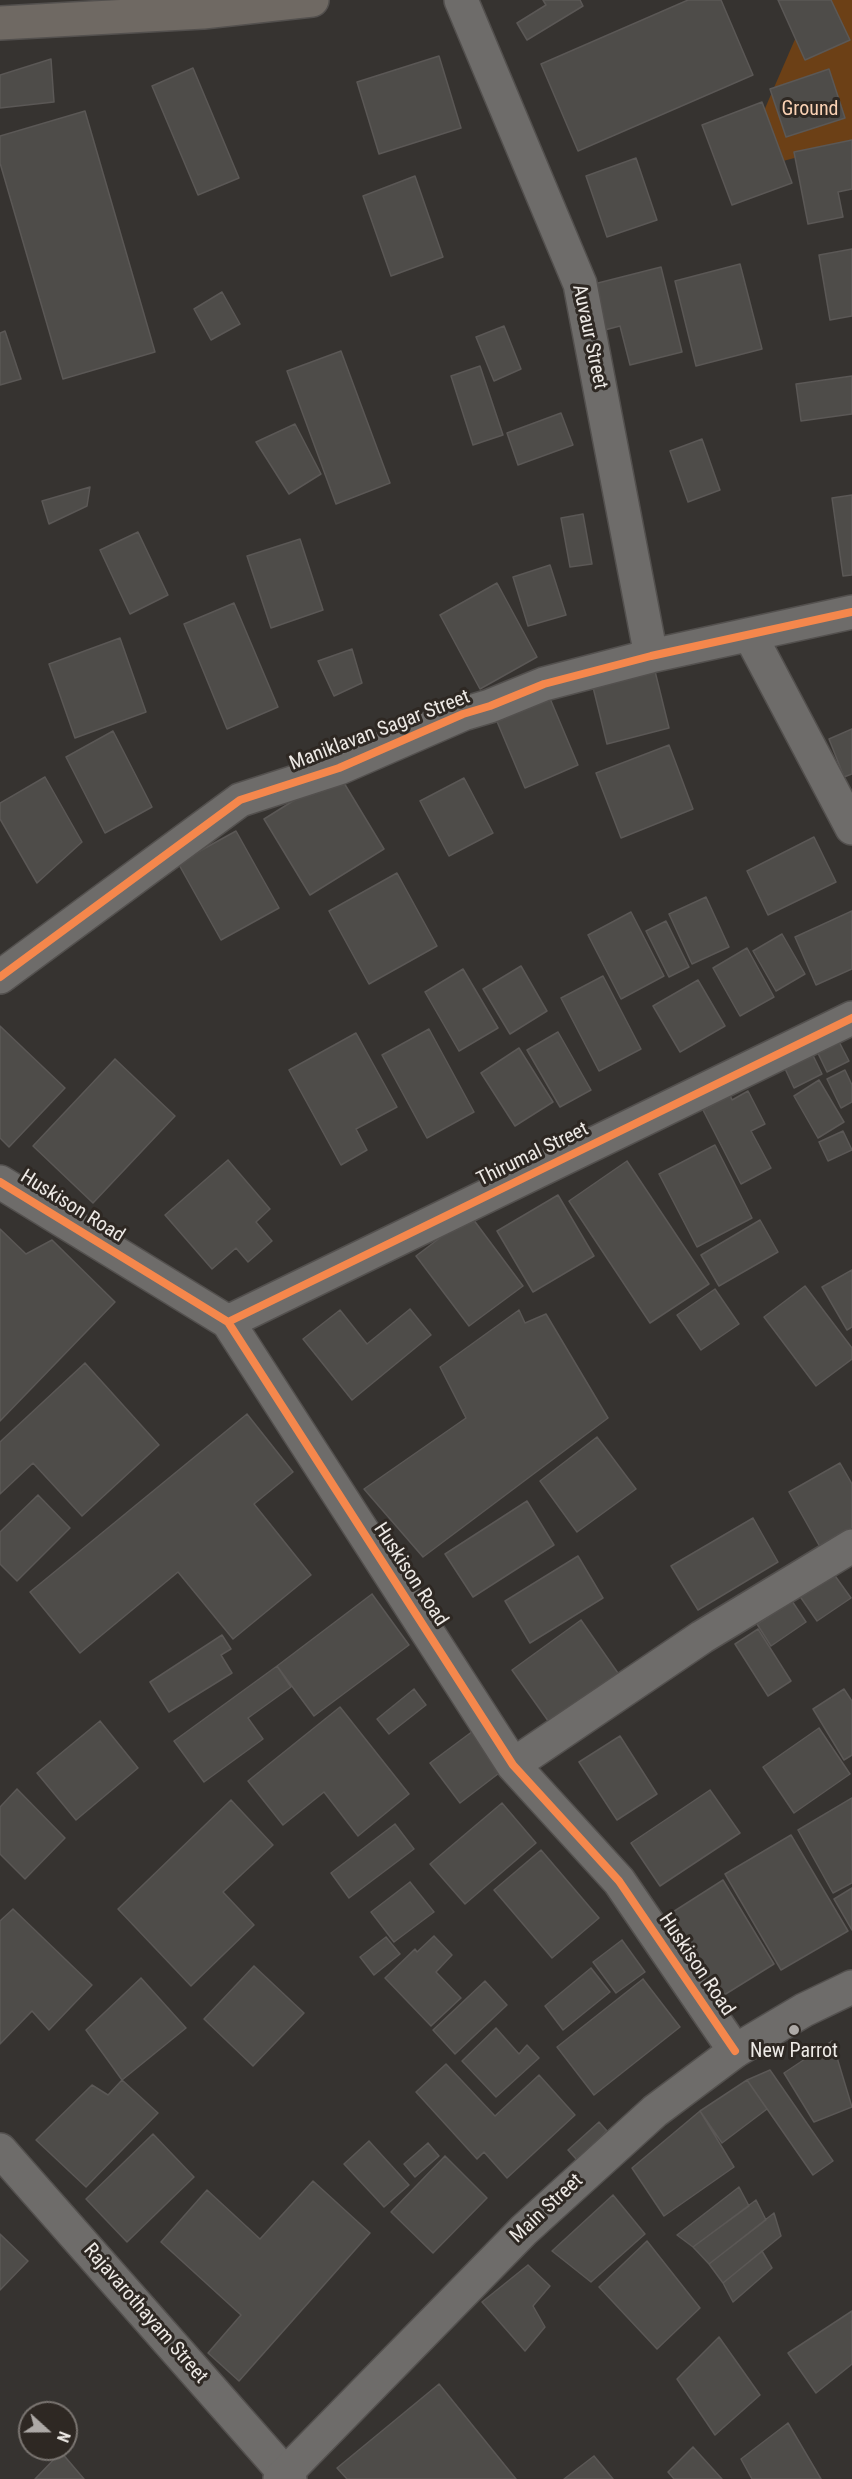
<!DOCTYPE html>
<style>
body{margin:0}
#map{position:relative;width:852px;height:2479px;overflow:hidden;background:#363330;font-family:"Roboto Condensed",sans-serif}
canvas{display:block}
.north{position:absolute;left:18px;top:2401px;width:60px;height:60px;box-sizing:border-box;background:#2e2823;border:2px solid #7a7571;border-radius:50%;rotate:111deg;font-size:16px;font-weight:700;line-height:24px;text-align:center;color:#ede9e5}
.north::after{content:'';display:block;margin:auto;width:21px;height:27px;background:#ada9a6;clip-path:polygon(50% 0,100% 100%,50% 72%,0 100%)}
</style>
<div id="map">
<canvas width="852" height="2479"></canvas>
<div class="north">N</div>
</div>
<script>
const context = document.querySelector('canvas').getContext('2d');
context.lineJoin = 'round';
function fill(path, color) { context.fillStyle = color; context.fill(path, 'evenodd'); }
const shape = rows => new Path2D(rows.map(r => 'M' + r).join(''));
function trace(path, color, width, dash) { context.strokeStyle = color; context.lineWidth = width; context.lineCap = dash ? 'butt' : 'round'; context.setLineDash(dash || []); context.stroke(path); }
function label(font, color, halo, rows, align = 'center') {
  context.font = font + ' "Roboto Condensed",sans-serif'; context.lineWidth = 6; context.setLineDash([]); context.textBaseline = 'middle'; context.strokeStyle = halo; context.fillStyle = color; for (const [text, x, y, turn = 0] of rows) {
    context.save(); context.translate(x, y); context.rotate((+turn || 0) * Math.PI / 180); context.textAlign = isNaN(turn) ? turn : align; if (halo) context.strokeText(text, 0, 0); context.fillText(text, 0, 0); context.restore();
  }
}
fill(shape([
 [812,0,852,0,852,143,737,173]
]), '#6c4016');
const building = shape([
 [543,0,580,0,583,6,527,40,517,23,546,5,543,0],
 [688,0,721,0,753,75,578,151,541,64,688,0],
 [778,0,831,0,850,40,805,60,778,0],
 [439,56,461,128,379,154,357,82,439,56],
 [51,59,54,102,0,108,0,75,51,59],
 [193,68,239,178,198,195,152,86,193,68],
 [829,69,845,118,786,137,770,89,829,69],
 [762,102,792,183,732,205,702,125,762,102],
 [85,111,155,352,63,379,0,163,0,136,85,111],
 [852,140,852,189,838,192,843,217,808,224,794,152,852,140],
 [636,158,657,220,607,237,586,176,636,158],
 [415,176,443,257,391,276,363,196,415,176],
 [852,249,852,316,830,320,819,255,852,249],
 [740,264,762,349,696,366,675,281,740,264],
 [661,267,682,352,630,365,620,326,601,331,590,285,661,267],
 [222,292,240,324,211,340,194,309,222,292],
 [504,326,521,369,494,381,476,337,504,326],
 [5,331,21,379,0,385,0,333,5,331],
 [341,351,390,483,336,504,287,371,341,351],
 [480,366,503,435,473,445,451,376,480,366],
 [852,376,852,414,801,421,796,384,852,376],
 [561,413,573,445,518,465,507,433,561,413],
 [295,424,321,474,289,494,256,442,295,424],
 [702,439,720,490,688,502,670,451,702,439],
 [90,487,87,506,49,524,42,501,90,487],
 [852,495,852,575,843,576,832,498,852,495],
 [583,514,592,564,570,567,561,518,583,514],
 [138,532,168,595,130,614,100,550,138,532],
 [300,539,323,610,271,628,247,556,300,539],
 [550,565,566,615,528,626,513,577,550,565],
 [497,583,537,657,480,689,440,615,497,583],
 [234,603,278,707,227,729,184,624,234,603],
 [120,638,146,712,75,738,49,664,120,638],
 [352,649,362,683,334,696,318,661,352,649],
 [653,663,669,728,607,744,591,679,653,663],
 [546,689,578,765,525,788,493,712,546,689],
 [852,729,852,774,844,777,829,739,852,729],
 [113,731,152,807,105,833,66,757,113,731],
 [669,745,693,809,621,838,596,773,669,745],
 [338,773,384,849,310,895,264,819,338,773],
 [45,777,82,842,37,883,0,819,0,803,45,777],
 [464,778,493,833,449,856,420,801,464,778],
 [236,831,279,908,221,940,178,863,236,831],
 [814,837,836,882,768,915,747,871,814,837],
 [397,873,437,946,369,984,329,911,397,873],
 [706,897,729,947,692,964,669,914,706,897],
 [852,911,852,969,816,985,795,937,852,911],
 [631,912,664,976,621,999,588,935,631,912],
 [666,921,689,967,669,977,646,931,666,921],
 [782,934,805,974,776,991,753,951,782,934],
 [747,948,774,997,740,1016,713,968,747,948],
 [521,966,547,1011,510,1034,483,989,521,966],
 [463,969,498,1028,459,1051,425,992,463,969],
 [603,976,641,1049,599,1071,561,998,603,976],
 [698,980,725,1026,680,1052,653,1006,698,980],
 [0,1026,65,1088,9,1147,0,1138,0,1026],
 [429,1029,474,1112,427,1138,382,1055,429,1029],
 [558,1032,591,1090,560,1107,527,1050,558,1032],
 [834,1032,849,1061,827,1072,813,1043,834,1032],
 [356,1033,397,1107,356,1129,367,1150,341,1165,289,1070,356,1033],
 [807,1043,822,1074,794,1088,780,1058,807,1043],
 [519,1048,553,1102,515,1126,481,1073,519,1048],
 [115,1059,175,1116,93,1203,33,1146,115,1059],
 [845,1070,852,1085,852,1102,841,1108,827,1079,845,1070],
 [819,1080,844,1122,818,1138,794,1096,819,1080],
 [748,1091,765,1124,751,1131,771,1168,741,1184,703,1110,730,1095,732,1100,748,1091],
 [843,1131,852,1150,828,1161,819,1142,843,1131],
 [715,1145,752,1218,697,1247,659,1174,715,1145],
 [228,1160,270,1209,256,1222,272,1241,248,1262,236,1248,212,1269,165,1215,228,1160],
 [627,1161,709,1284,650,1323,569,1201,627,1161],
 [558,1195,594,1256,533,1292,497,1231,558,1195],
 [470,1215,523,1286,469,1326,416,1256,470,1215],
 [760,1220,778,1252,719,1286,701,1255,760,1220],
 [0,1229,26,1254,52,1240,115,1302,0,1421,0,1229],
 [852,1270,852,1327,847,1330,822,1287,852,1270],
 [805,1286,852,1348,852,1359,816,1386,764,1317,805,1286],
 [715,1289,739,1324,701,1350,677,1315,715,1289],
 [410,1309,431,1335,352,1400,303,1339,340,1310,367,1344,410,1309],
 [519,1310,525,1323,546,1314,608,1418,423,1557,364,1489,466,1418,440,1367,519,1310],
 [85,1363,159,1445,82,1516,33,1463,0,1494,0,1442,85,1363],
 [247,1414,293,1472,254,1504,311,1575,233,1639,178,1572,80,1653,30,1592,247,1414],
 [597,1437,636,1489,577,1532,540,1481,597,1437],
 [840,1463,852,1484,852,1538,824,1554,789,1492,840,1463],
 [38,1495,70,1528,17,1581,0,1564,0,1532,38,1495],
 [527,1501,554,1545,473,1597,445,1554,527,1501],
 [753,1518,778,1562,698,1610,671,1566,753,1518],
 [578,1556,603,1598,530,1643,505,1601,578,1556],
 [833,1573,851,1598,817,1621,799,1595,833,1573],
 [372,1594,409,1645,314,1716,277,1666,372,1594],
 [792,1601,806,1622,771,1646,757,1624,792,1601],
 [581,1620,620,1676,551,1725,512,1670,581,1620],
 [758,1629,791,1681,768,1696,735,1644,758,1629],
 [222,1635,231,1649,221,1655,232,1673,169,1712,150,1682,222,1635],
 [277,1666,291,1687,248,1718,263,1739,204,1782,174,1741,277,1666],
 [414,1689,426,1705,389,1734,377,1719,414,1689],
 [844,1689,852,1701,852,1755,844,1760,813,1709,844,1689],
 [340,1707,409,1794,358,1836,324,1792,283,1825,248,1781,340,1707],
 [100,1721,138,1768,76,1820,37,1773,100,1721],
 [477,1728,507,1767,460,1803,430,1763,477,1728],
 [819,1728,850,1774,794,1813,763,1767,819,1728],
 [620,1736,657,1794,617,1820,579,1762,620,1736],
 [17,1789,65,1838,25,1879,0,1854,0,1807,17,1789],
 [710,1790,740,1833,660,1886,631,1843,710,1790],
 [852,1798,852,1883,833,1893,798,1830,852,1798],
 [231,1800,273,1845,223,1892,254,1925,191,1986,118,1909,231,1800],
 [502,1803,536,1843,465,1904,430,1864,502,1803],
 [395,1824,414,1849,349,1898,331,1873,395,1824],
 [791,1835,848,1931,781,1970,725,1874,791,1835],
 [541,1850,599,1918,552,1958,494,1890,541,1850],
 [723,1880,774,1964,716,2000,665,1917,723,1880],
 [410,1882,434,1912,394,1942,371,1912,410,1882],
 [852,1888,852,1930,834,1899,852,1888],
 [13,1909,92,1985,49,2030,32,2011,0,2044,0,1921,13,1909],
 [434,1936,452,1955,436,1972,461,1998,431,2026,385,1978,415,1949,417,1952,434,1936],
 [386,1937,400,1954,374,1975,360,1957,386,1937],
 [622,1940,645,1972,616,1993,593,1962,622,1940],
 [254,1966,304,2013,253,2066,204,2019,254,1966],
 [591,1968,610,1992,563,2030,545,2006,591,1968],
 [141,1978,186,2028,122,2080,86,2030,141,1978],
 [643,1979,680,2027,594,2095,557,2047,643,1979],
 [485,1981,507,2005,455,2054,433,2030,485,1981],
 [496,2028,519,2054,527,2045,539,2058,496,2097,462,2061,496,2028],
 [832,2041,852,2107,814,2122,784,2073,832,2041],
 [446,2064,495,2116,539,2075,575,2115,507,2178,484,2152,477,2159,416,2092,446,2064],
 [770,2070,833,2161,813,2175,747,2080,770,2070],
 [122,2080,158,2113,86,2187,36,2140,92,2085,108,2095,122,2080],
 [747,2080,767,2109,722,2143,700,2111,747,2080],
 [700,2111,734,2167,664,2216,632,2168,700,2111],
 [599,2122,607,2131,577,2160,568,2150,599,2122],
 [153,2134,194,2177,127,2242,86,2199,153,2134],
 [369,2141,409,2185,384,2207,344,2164,369,2141],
 [428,2143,439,2156,415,2177,404,2164,428,2143],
 [445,2156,487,2198,433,2253,391,2212,445,2156],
 [313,2181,370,2233,239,2381,208,2353,241,2315,161,2242,207,2190,260,2239,313,2181],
 [739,2187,749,2206,693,2247,677,2235,739,2187],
 [613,2195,645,2234,591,2282,552,2251,613,2195],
 [756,2200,766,2220,709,2264,693,2247,756,2200],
 [774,2213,781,2236,723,2283,709,2264,774,2213],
 [0,2234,28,2261,0,2290,0,2234],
 [647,2241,700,2308,657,2349,599,2287,647,2241],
 [762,2251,772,2268,733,2302,723,2283,762,2251],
 [528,2265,550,2286,533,2306,545,2327,525,2351,482,2302,528,2265],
 [852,2311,852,2364,816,2393,788,2353,852,2311],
 [719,2337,760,2395,715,2435,677,2379,719,2337],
 [439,2384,516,2479,347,2479,337,2468,439,2384],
 [788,2423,821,2479,752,2479,741,2459,788,2423],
 [693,2447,722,2479,674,2479,668,2472,693,2447],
 [61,2452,84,2479,35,2479,61,2452],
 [594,2456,613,2479,564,2479,594,2456]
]);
fill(building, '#4e4c49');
trace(building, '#5b5856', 1.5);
const street = shape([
 [461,0,580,284,651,656],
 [750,635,852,828],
 [0,977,240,800,339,768,463,714,490,706,544,684,651,656,852,612],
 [0,1182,228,1322,513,1765,619,1881,735,2051],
 [228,1322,852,1018],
 [513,1765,702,1637,852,1546],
 [0,2150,290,2479]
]);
const secondary = shape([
 [280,2479,524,2230,655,2111,735,2051,804,2010,852,1987]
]);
const primary = shape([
 [0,23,203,12,312,0]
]);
trace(street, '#53504e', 36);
trace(secondary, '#53504e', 36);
trace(primary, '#53504e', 36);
trace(street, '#6e6c6a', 33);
trace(secondary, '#6e6c6a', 33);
trace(primary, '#6f6963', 33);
trace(shape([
 [0,977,240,800,339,768,463,714,490,706,544,684,651,656,852,612],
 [0,1182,228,1322,513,1765,619,1881,735,2051],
 [228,1322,852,1018]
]), '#f5874c', 8);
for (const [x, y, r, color] of [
 [794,2030,6,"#ada9a6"]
]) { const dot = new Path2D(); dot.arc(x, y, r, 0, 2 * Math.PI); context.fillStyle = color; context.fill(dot); trace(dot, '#2e2823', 2); }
label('20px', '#fbd2b4', '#2e2823', [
 ["Ground",810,110]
]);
label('20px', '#ede9e5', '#2e2823', [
 ["Auvaur Street",589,337,78],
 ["Maniklavan Sagar Street",380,731,-21],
 ["Thirumal Street",533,1155,-26],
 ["Huskison Road",72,1207,32],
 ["Huskison Road",410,1575,57],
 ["Huskison Road",696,1965,56],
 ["Main Street",547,2209,-43],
 ["Rajavarothayam Street",145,2314,49]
]);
label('20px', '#ede9e5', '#2e2823', [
 ["New Parrot",794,2052]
]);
</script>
